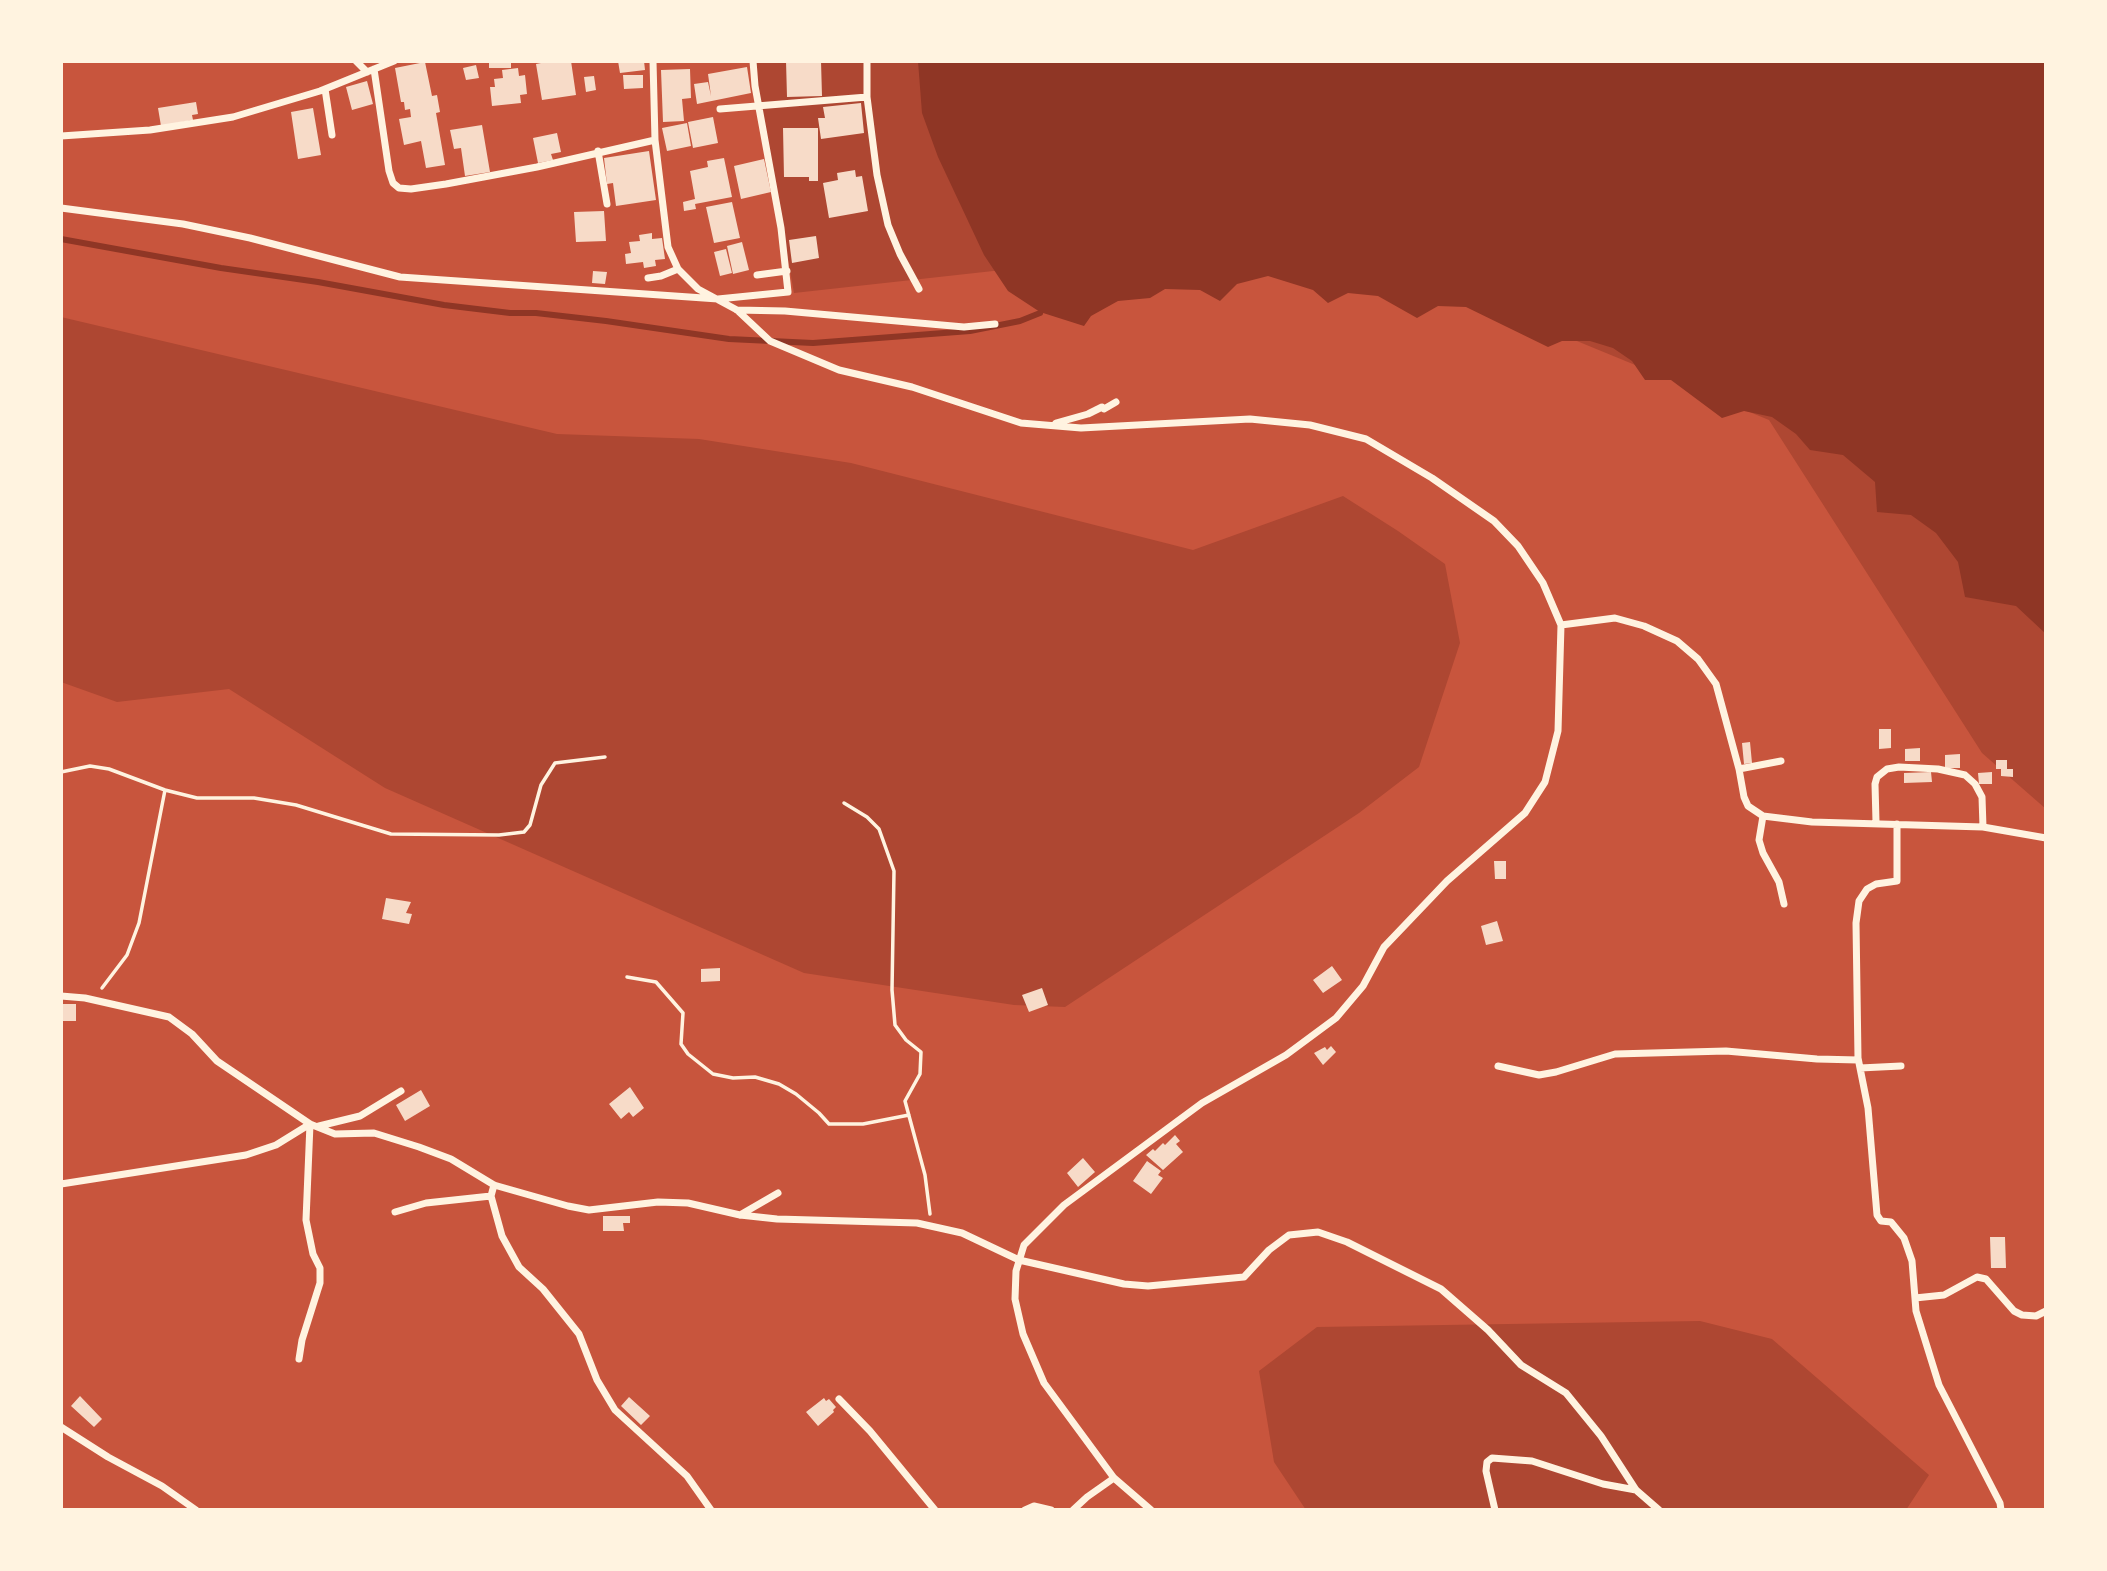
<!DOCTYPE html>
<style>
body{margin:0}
#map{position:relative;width:2107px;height:1571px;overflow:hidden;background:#c8553d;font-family:Jost,sans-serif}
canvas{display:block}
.frame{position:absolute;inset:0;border:63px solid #fff3e0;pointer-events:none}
</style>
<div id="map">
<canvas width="2107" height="1571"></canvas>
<div class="frame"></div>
</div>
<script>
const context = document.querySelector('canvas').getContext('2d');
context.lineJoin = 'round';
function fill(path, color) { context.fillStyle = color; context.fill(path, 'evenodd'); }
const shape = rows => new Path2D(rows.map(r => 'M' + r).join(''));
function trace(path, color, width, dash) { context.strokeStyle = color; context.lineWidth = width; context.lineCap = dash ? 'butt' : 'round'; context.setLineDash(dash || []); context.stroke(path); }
fill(shape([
 [753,61,2046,61,2046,809,1982,753,1769,420,1319,235,794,293],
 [61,317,557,434,699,439,851,463,1193,550,1343,496,1398,531,1445,564,1460,643,1419,767,1359,813,1065,1007,1014,1005,804,973,385,788,229,689,117,702,61,682],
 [1700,1321,1772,1339,1929,1475,1906,1510,1306,1510,1274,1462,1259,1371,1317,1327]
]), '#ae4732');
fill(shape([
 [918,61,2046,61,2046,634,2016,606,1965,597,1958,562,1936,533,1911,515,1877,512,1875,482,1843,455,1810,450,1796,434,1772,417,1744,411,1722,418,1671,380,1645,380,1632,361,1613,348,1590,341,1562,341,1548,347,1466,307,1438,306,1417,318,1378,296,1348,293,1328,303,1313,290,1268,276,1237,284,1220,301,1200,290,1165,289,1150,298,1118,301,1091,316,1084,326,1040,312,1008,291,984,255,938,157,922,113]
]), '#8f3625');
trace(shape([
 [61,239,221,268,318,282,444,305,510,313,536,313,606,321,729,339,813,343,970,331,1020,321,1040,313]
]), '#8f3625', 6);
fill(shape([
 [489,61,511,61,511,68,489,68],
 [551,61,571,61,576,95,542,100,536,64],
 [618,61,644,61,645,70,620,73],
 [786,61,821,61,822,96,787,97],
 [425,62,432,96,437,95,440,112,436,113,445,165,426,168,421,141,404,145,399,119,411,117,410,109,405,110,404,102,401,102,395,68],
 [476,65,479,78,466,80,463,68],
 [747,67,751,93,697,104,694,84,708,82,711,96,708,74],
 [518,68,519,76,525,75,527,94,520,95,521,103,492,106,490,87,495,87,494,79,503,78,502,70],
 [690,69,691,98,682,99,684,121,663,122,661,70],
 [623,75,643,75,643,88,624,89],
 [594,76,596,90,586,92,584,77],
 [367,81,373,104,352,110,346,87],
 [196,102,198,114,192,115,193,120,161,126,158,108],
 [861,103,864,133,821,139,818,118,825,118,823,107],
 [313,108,321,155,298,159,291,112],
 [713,117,718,143,693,148,688,122],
 [687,123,691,146,667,151,662,128],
 [482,125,490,172,465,176,461,148,454,149,450,130],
 [783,128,818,128,818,181,809,181,809,177,784,177],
 [557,133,561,152,551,154,553,160,538,163,533,138],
 [649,151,656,200,616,206,613,183,607,184,604,158],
 [724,158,732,197,695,204,696,209,684,211,683,202,695,199,690,171,708,167,707,161],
 [764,159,771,192,741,199,734,166],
 [855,170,856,177,862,176,868,211,829,218,823,183,838,180,837,173],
 [732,202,740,238,714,243,706,207],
 [604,211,606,241,576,242,574,212],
 [652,233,652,239,662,238,665,259,655,260,656,266,644,268,643,262,626,264,625,254,631,253,629,242,640,241,639,235],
 [816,236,819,258,792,263,789,240],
 [742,242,749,270,733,274,727,246],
 [726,249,732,273,720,276,714,252],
 [593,271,607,272,605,284,592,283],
 [1879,729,1891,729,1891,748,1879,749],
 [1750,742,1752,763,1744,764,1742,743],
 [1920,748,1920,761,1905,761,1905,749],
 [1960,754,1960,768,1945,768,1945,755],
 [1996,760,2007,760,2007,769,2013,769,2013,777,2001,776,2001,769,1996,769],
 [1931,772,1932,782,1904,783,1904,773],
 [1992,772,1992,784,1979,784,1978,773],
 [1494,861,1506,861,1506,879,1495,879],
 [386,898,411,902,406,913,412,914,409,924,382,919],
 [1497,921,1503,941,1486,945,1481,926],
 [1332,966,1342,980,1323,993,1313,980],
 [720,968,720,981,701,982,701,969],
 [1042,988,1048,1005,1029,1012,1022,995],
 [63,1004,76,1004,76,1021,62,1021],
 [1331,1046,1336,1052,1323,1065,1314,1053,1325,1047,1327,1050],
 [630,1087,644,1108,633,1117,629,1112,621,1119,609,1104],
 [421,1090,430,1106,405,1121,396,1105],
 [1175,1135,1180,1141,1176,1144,1183,1152,1163,1170,1146,1155,1153,1149,1155,1151,1163,1143,1165,1145],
 [1083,1158,1095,1172,1078,1187,1067,1173],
 [1147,1161,1161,1171,1158,1175,1163,1178,1151,1194,1133,1181],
 [603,1216,630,1216,630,1223,623,1223,624,1231,603,1231],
 [1990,1237,2005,1237,2006,1268,1991,1268],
 [80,1396,102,1419,94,1427,71,1406],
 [629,1397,650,1416,641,1425,621,1406],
 [824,1398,826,1401,829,1399,836,1407,833,1410,834,1412,818,1426,806,1412]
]), '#f7dbc8');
trace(shape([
 [61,772,90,766,109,769,165,790,197,798,254,798,296,805,391,834,499,835,524,832,530,825,541,785,555,763,605,757],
 [844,803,867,817,879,829,894,871,892,990,895,1025,906,1040,921,1052,920,1074,905,1101,925,1175,930,1214],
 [627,977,656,982,683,1013,681,1044,688,1054,713,1074,733,1078,755,1077,779,1084,796,1094,819,1113,829,1124,863,1124,909,1115],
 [102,988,127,955,139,923,165,790]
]), '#fff3e0', 3.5);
trace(shape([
 [356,61,367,72],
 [653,61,655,140,668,247,678,269,698,289,737,310,770,341,839,370,912,387,1021,423,1081,428,1250,419,1310,425,1366,439,1432,478,1494,521,1518,546,1543,583,1561,625,1558,731,1545,782,1525,813,1447,881,1384,947,1363,986,1336,1018,1286,1055,1202,1103,1064,1205,1024,1245,1016,1271,1015,1299,1023,1334,1044,1383,1114,1478,1151,1510],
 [867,61,867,97,877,175,888,225,900,254,919,289],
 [374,69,389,171,393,183,399,188,411,189,446,184,537,167,655,140],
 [325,89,332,135],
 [720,109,867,97],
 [61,136,150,130,233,117,320,91,394,61],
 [598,151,607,204],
 [61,208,183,224,250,238,400,277,718,299,788,292,781,228,755,86,753,61],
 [757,275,787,271],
 [648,278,661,276,678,269],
 [737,310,785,311,964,327,995,324],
 [1056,423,1088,414,1102,407,1104,409,1116,402],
 [1561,625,1615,618,1644,626,1677,641,1698,659,1716,684,1739,769,1744,797,1748,806,1763,816,1812,822,1983,827,2046,838],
 [1739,769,1781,761],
 [1763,816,1759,840,1763,853,1779,882,1784,904],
 [1876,822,1875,784,1877,777,1887,769,1899,767,1938,769,1965,775,1975,784,1982,797,1983,827],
 [1897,824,1897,881,1876,884,1867,889,1859,901,1856,923,1858,1058,1868,1108,1877,1215,1881,1221,1891,1222,1904,1238,1912,1261,1916,1311,1939,1385,2000,1503,2001,1510],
 [61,996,85,998,169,1017,192,1034,217,1061,310,1124,335,1134,374,1133,419,1147,451,1159,494,1185,568,1206,589,1210,658,1202,688,1203,740,1215,777,1219,917,1223,962,1233,1019,1260,1124,1284,1148,1286,1244,1277,1269,1250,1289,1235,1318,1232,1347,1242,1441,1289,1488,1330,1521,1365,1566,1393,1601,1436,1636,1490,1659,1510],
 [1498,1066,1539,1075,1556,1072,1615,1054,1726,1051,1817,1059,1858,1060],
 [1860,1068,1901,1066],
 [319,1126,360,1116,401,1091],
 [61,1184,246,1155,276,1145,310,1124],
 [494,1185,491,1196,502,1236,519,1267,543,1289,579,1334,597,1380,615,1410,687,1476,711,1510],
 [395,1212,426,1203,491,1196],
 [740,1215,778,1193],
 [1915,1298,1944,1295,1977,1277,1986,1279,2014,1311,2022,1315,2036,1316,2046,1311],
 [299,1359,302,1340,320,1283,320,1268,313,1254,306,1220,310,1124],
 [839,1399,870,1431,935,1510],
 [61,1427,108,1457,162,1486,196,1510],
 [1025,1510,1034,1506,1051,1510],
 [1073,1510,1087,1497,1114,1478],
 [1495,1510,1486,1471,1487,1462,1492,1458,1532,1461,1603,1484,1636,1490]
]), '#fff3e0', 7);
</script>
